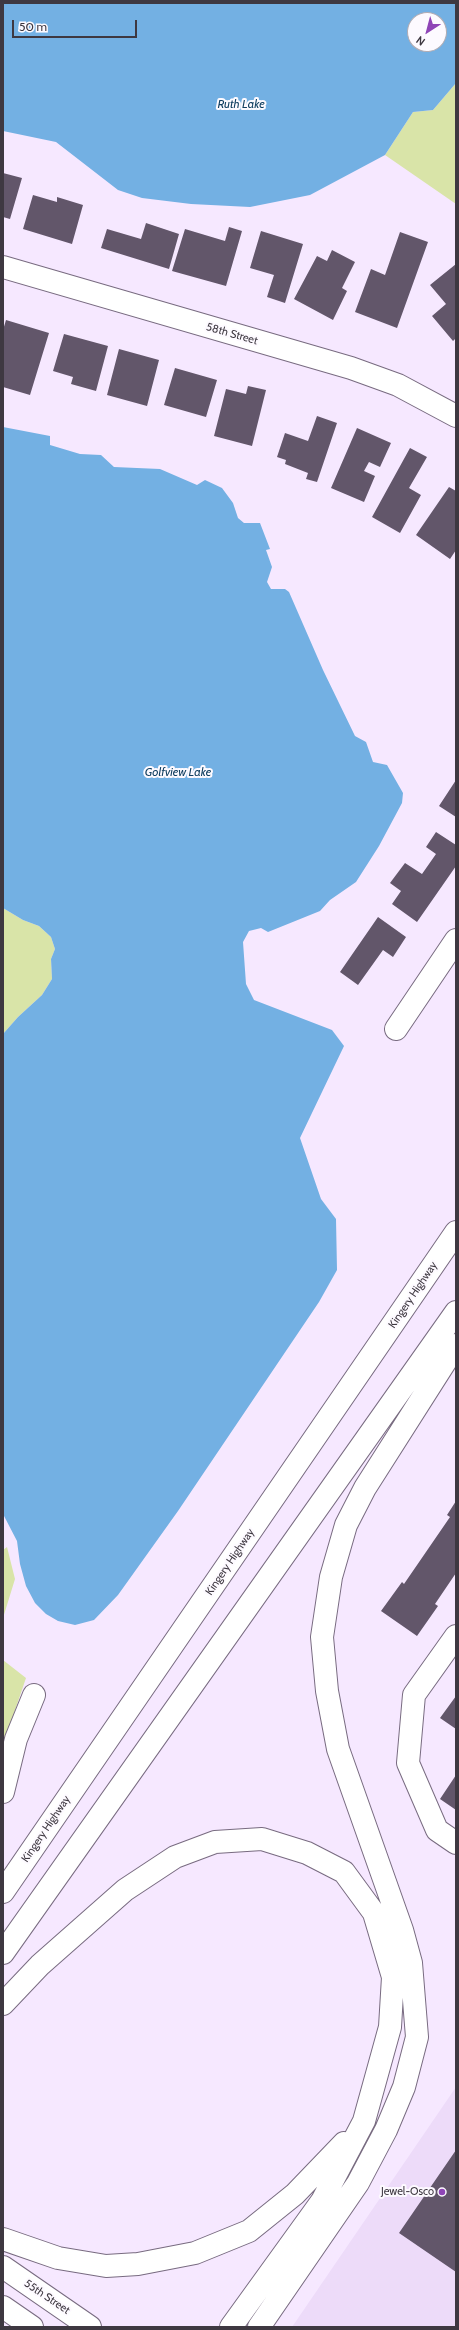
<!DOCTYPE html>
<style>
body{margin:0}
#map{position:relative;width:459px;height:2330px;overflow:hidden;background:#f6e8ff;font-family:Cabin,sans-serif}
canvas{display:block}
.frame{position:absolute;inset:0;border:4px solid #3e3841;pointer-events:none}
.north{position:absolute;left:407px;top:12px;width:40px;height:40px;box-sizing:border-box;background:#fdfaff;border:1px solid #b1acb3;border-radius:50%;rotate:216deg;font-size:11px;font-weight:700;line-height:16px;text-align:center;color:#3e3841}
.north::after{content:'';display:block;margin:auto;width:14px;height:18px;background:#8f45b7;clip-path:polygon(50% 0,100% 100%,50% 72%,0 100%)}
.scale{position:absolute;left:12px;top:20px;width:125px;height:18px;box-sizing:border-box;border:2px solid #3e3841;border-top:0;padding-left:5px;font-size:12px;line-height:14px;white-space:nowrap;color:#3e3841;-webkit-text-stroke:3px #fdfaff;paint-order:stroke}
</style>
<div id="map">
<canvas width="459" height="2330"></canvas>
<div class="frame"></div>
<div class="north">N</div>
<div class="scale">50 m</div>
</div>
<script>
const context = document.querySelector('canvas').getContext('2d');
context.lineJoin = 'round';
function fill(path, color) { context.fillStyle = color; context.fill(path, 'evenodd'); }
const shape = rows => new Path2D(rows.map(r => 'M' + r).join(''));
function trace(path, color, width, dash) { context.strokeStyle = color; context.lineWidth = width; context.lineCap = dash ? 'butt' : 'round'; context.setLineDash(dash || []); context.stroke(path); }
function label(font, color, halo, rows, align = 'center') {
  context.font = font + ' Cabin,sans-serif'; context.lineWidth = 4; context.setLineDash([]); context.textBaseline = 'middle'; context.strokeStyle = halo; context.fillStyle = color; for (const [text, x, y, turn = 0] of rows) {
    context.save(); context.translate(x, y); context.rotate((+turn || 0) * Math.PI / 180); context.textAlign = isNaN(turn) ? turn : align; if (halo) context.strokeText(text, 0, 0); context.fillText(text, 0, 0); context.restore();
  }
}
fill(shape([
 [456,2087,456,2327,292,2327]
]), '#eddbf9');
fill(shape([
 [456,83,456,204,385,155,413,112,433,110],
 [3,908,23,920,39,926,51,937,55,949,51,959,52,979,42,995,18,1017,3,1034],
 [7,1547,15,1579,3,1618,3,1550],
 [3,1660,26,1678,3,1746]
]), '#d9e4a8');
fill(shape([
 [3,3,454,3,456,5,456,83,433,110,413,112,385,155,310,195,250,207,191,204,142,198,118,190,56,142,3,131],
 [415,20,439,20,439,44,415,44],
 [3,427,50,436,50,445,80,454,101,455,114,467,160,469,197,485,205,480,222,488,233,503,238,518,244,523,260,523,270,549,266,550,272,567,267,582,271,589,285,589,289,592,323,670,355,736,366,742,373,762,387,765,403,793,402,803,379,846,356,882,330,900,320,911,268,932,261,928,249,931,243,942,246,984,254,1000,332,1030,344,1046,300,1138,321,1199,336,1219,337,1270,319,1302,178,1511,118,1595,94,1620,75,1625,58,1621,46,1614,35,1603,26,1586,20,1564,17,1541,3,1514,3,1034,18,1017,42,995,52,979,51,959,55,949,51,937,39,926,23,920,3,908]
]), '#73b0e3');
fill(shape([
 [3,173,22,178,10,219,3,217],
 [33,195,57,202,57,197,83,205,72,244,23,229],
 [146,223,179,234,169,269,101,248,107,229,141,239],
 [229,227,242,231,226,286,172,271,185,229,225,241],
 [261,231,303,244,285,303,267,297,274,275,250,268],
 [400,232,428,242,397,328,355,312,371,269,385,275],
 [332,250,355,262,342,288,347,291,333,320,294,299,317,256,327,261],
 [456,264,456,338,453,341,432,316,446,304,430,285],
 [6,320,49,333,30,395,3,387,3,330],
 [64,334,108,346,96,391,71,384,73,377,53,371],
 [119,349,159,360,147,406,107,395],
 [175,368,217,380,206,417,164,405],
 [248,386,266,390,252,446,214,436,226,389,246,394],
 [317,416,337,423,317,482,306,479,308,473,285,464,286,460,277,457,285,433,308,441],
 [357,428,391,443,380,467,369,462,364,471,375,476,364,502,331,488],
 [410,448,427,457,409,488,421,495,400,533,372,517],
 [449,487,456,491,456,550,450,559,416,535],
 [456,780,456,817,439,806],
 [436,832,456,845,456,866,417,922,392,904,401,891,390,883,405,863,422,874,436,854,426,847],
 [378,917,406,937,393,957,383,950,358,985,340,972],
 [456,1501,456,1573,435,1604,438,1606,417,1636,381,1611,402,1582,404,1584,450,1517,447,1515],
 [456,1696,456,1729,440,1718],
 [456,1775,456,1810,440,1799],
 [456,2150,456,2272,399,2233]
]), '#62566a');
const minor = shape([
 [3,267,351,368,398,385,456,416],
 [396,1029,456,940],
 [456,1636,414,1695,408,1763,437,1830,456,1843],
 [3,1792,16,1739,34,1695]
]);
const major = shape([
 [3,2267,90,2327],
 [3,2307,32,2327]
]);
const highway = shape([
 [3,1892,456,1232],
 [3,1953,456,1312],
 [3,2004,40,1965,125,1890,175,1857,215,1842,262,1839,307,1853,344,1872,374,1913,393,1977,390,2027,364,2121,322,2201,231,2327],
 [3,2239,58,2258,106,2266,138,2264,195,2253,249,2231,295,2194,344,2143],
 [259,2327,358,2183,386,2130,404,2087,417,2037,411,1963,402,1930,338,1749,327,1691,322,1637,331,1577,346,1525,365,1488,456,1345]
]);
trace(minor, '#786b80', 24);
trace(major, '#786b80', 24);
trace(highway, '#786b80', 24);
trace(minor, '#fff', 22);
trace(major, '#fff', 22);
trace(highway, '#fff', 22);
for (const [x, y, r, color] of [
 [442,2192,4,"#8f45b7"]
]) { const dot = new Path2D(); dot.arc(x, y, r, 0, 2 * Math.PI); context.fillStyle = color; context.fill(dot); trace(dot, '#fdfaff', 1.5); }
label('11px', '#3e3841', '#fdfaff', [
 ["58th Street",232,334,16],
 ["Kingery Highway",413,1295,-56],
 ["Kingery Highway",230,1562,-56],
 ["Kingery Highway",46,1829,-56],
 ["55th Street",47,2297,34]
]);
label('11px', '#3e3841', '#fdfaff', [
 ["Jewel-Osco",434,2192]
], 'right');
label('italic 12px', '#113f61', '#fdfaff', [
 ["Ruth Lake",241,104],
 ["Golfview Lake",178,772]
]);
</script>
